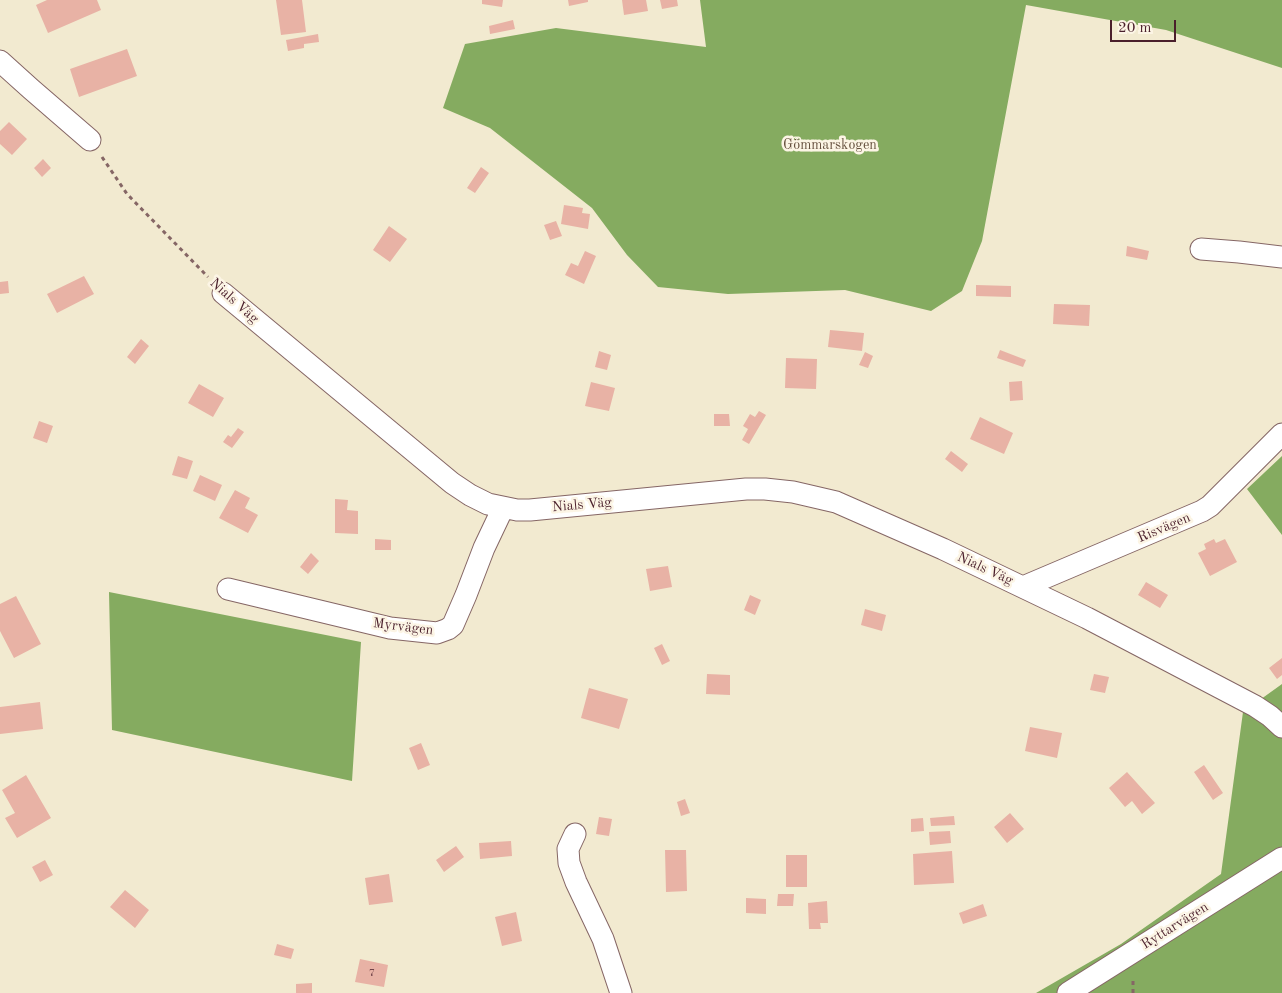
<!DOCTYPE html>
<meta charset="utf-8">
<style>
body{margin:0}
#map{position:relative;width:1282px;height:993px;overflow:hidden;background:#f2ead0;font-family:"Old Standard TT",serif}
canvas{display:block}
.scale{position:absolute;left:1110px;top:20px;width:66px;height:22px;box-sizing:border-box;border:2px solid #4a1f2b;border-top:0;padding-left:6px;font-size:15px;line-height:18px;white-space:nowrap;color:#4a1f2b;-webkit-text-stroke:4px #fcf5e5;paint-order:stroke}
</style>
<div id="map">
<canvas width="1282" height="993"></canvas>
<div class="scale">20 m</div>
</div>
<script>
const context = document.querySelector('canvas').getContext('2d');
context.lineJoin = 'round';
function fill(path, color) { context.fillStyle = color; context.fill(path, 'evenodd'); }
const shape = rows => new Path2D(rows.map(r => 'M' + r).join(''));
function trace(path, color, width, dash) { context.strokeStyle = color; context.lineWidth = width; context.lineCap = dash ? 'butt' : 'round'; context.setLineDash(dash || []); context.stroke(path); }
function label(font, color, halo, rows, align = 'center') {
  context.font = font + ' "Old Standard TT",serif'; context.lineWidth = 5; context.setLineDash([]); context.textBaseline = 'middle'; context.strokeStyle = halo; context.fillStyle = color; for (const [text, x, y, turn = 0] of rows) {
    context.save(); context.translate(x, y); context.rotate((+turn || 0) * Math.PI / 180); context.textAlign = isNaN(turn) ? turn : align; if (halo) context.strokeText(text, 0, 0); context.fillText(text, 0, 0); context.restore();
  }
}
fill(shape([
 [700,0,1282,0,1282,68,1166,30,1026,5,982,241,962,291,931,311,845,290,728,294,658,287,627,255,592,208,490,128,443,108,465,44,556,28,706,47],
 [1282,456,1282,535,1247,489],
 [109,592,361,642,352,781,112,730],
 [1282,684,1282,993,1036,993,1121,944,1221,874,1243,712]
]), '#85ab60');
fill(shape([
 [47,0,97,0,101,10,48,33,36,5],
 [276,0,302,0,306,32,281,35],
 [482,0,503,0,502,7,482,4],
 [568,0,588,0,588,2,569,6],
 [622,0,646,0,648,11,624,15],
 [660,0,677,0,678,6,662,9],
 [513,20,515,29,490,34,489,26],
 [318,34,319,42,304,44,304,48,288,51,286,40],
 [127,49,137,76,79,97,70,69],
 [9,122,27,139,12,155,0,144,0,131],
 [43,159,51,168,42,177,34,168],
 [481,167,489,173,475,193,467,188],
 [564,205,583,208,582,213,590,214,588,229,561,224],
 [556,221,562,236,550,240,544,225],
 [389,226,407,239,390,262,373,250],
 [1127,246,1149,251,1147,260,1126,256],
 [585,251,596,256,584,284,565,275,571,263,578,266],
 [84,276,94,294,57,313,47,294],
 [8,281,9,293,0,294,0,282],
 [976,285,1011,286,1011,297,976,296],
 [1054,304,1090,305,1089,326,1053,324],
 [830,330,864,333,862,351,828,347],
 [141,339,149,346,135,364,127,357],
 [1000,350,1026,360,1023,367,997,358],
 [599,351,611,355,607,370,595,367],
 [865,352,873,356,868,368,859,365],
 [786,358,817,359,816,389,785,388],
 [1022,381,1023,400,1010,401,1009,382],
 [591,382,615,388,609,411,585,406],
 [199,384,224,398,213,417,188,403],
 [759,411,766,415,749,444,742,440,748,429,743,426,750,414,755,417],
 [714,414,729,414,730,426,714,426],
 [980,417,1013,433,1004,454,970,439],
 [39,421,53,426,47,443,33,438],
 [238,428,244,432,232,448,223,442,228,435,231,437],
 [951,451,968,464,962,472,945,459],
 [178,456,193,461,187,479,172,475],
 [200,475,222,485,215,501,193,491],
 [235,490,250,498,245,508,258,515,248,533,219,518],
 [335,499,348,500,347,510,358,511,358,534,335,533],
 [375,539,391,540,391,550,375,550],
 [1214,539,1216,543,1225,539,1237,562,1210,576,1198,553,1206,549,1204,544],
 [311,553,319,561,308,574,300,567],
 [668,566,672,587,650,591,646,569],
 [1146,582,1168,595,1160,608,1138,595],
 [750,595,761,600,755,615,744,610],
 [16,596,41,644,14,658,0,631,0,604],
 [865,609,886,615,882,631,861,625],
 [662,644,670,661,662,665,654,648],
 [1282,658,1282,675,1277,679,1269,668],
 [707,674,730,675,730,695,706,694],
 [1094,674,1109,677,1105,693,1090,690],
 [589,688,628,699,619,729,581,718],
 [40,702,43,729,0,734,0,707],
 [1030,727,1062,733,1057,758,1025,751],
 [421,743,430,765,418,770,409,748],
 [1204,765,1223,793,1213,800,1194,772],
 [1127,772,1155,803,1142,814,1132,801,1125,807,1109,788],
 [26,775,51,818,17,838,5,818,15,813,2,790],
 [685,799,690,813,681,816,677,802],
 [1010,813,1024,829,1007,843,994,827],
 [954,816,955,825,931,826,930,818],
 [599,817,612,819,609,836,596,834],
 [923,818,924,831,911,832,911,819],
 [950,831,951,843,930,845,929,832],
 [511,841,512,856,480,859,479,843],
 [456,846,464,857,444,872,436,860],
 [665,850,686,850,687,891,666,892],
 [952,851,954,883,914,885,913,854],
 [786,855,807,855,807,887,786,887],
 [45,860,53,875,40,882,32,867],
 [389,874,393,902,369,905,365,878],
 [125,890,149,910,135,928,110,907],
 [778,894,794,894,793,906,777,906],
 [746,898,766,899,766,914,746,913],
 [827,901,828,923,820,923,821,929,809,929,808,903],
 [983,904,987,916,963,924,959,913],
 [516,912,522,941,502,946,495,917],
 [277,944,294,949,291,959,274,955],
 [360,959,388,965,384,987,355,982],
 [312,983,312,993,296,993,296,984]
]), '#e8b2a5');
const minor = shape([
 [0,61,31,89,90,140],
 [1201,249,1239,252,1282,257],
 [223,293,452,483,470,495,488,504,517,510,530,510,746,489,765,489,793,492,836,502,943,549,1087,618,1255,706,1270,716,1282,727],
 [1023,587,1202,511,1210,506,1282,434],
 [228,589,390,628,437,633,448,629,453,625,466,595,484,548,503,508],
 [575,834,568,849,569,863,576,882,603,939,621,993],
 [1068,993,1282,858]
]);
trace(minor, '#856665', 23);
trace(shape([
 [102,157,127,194,208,277],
 [1133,993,1133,978]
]), '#856665', 3, [4, 4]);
trace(minor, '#fff', 21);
label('11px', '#72444a', null, [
 ["7",372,973]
]);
label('14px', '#66513f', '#fcf5e5', [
 ["Gömmarskogen",830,145]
]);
label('14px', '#4a1f2b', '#fcf5e5', [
 ["Nials Väg",234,301,42],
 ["Nials Väg",582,505,-5],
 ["Risvägen",1164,528,-23],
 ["Nials Väg",985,569,25],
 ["Myrvägen",403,627,7],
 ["Ryttarvägen",1175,926,-32]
]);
</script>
